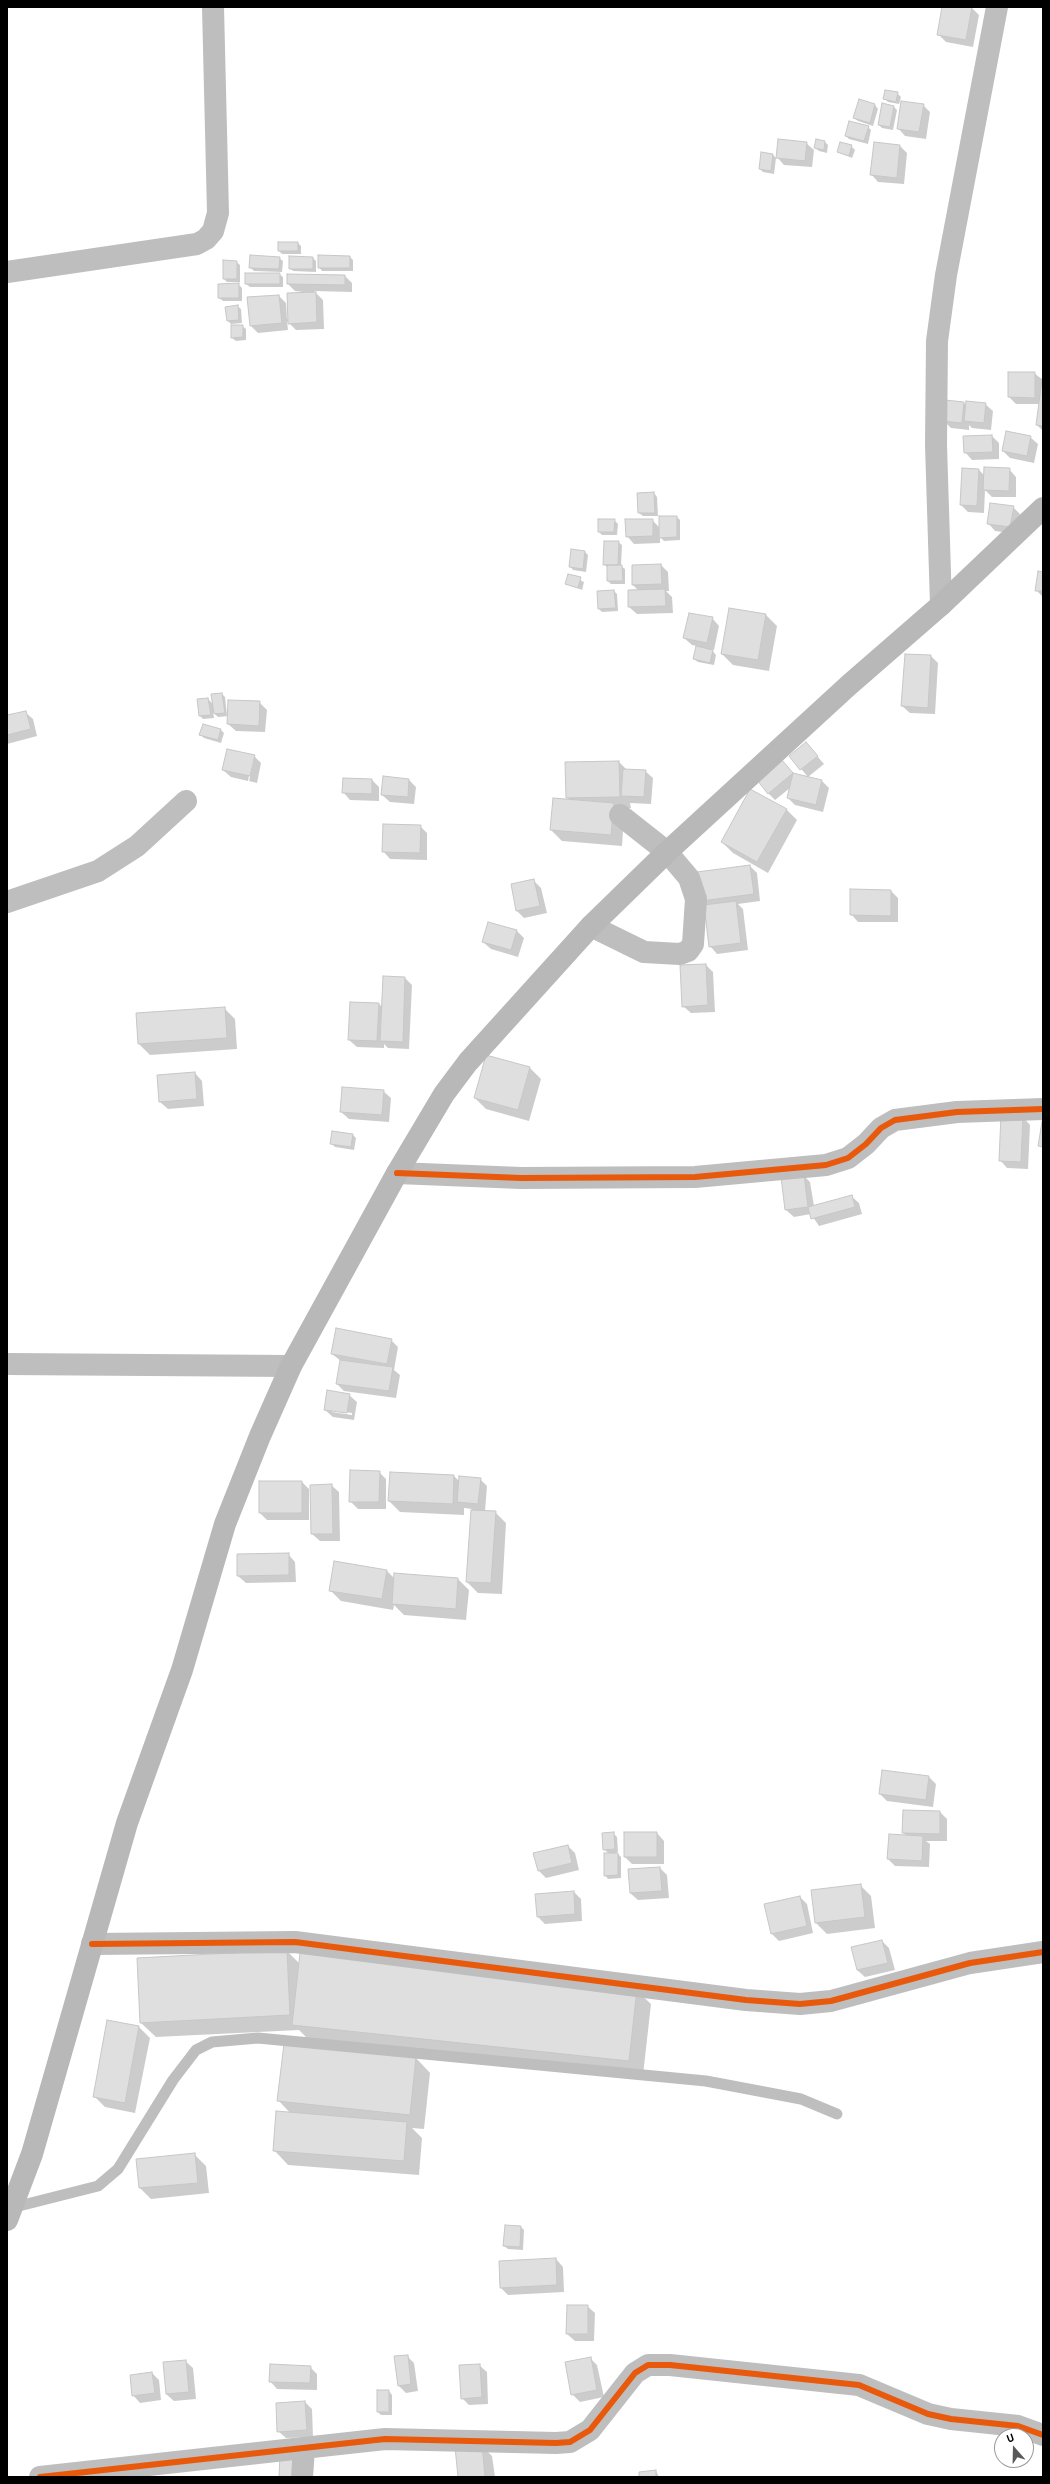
<!DOCTYPE html>
<style>
body{margin:0}
#map{position:relative;width:1050px;height:2484px;overflow:hidden;background:#fff;font-family:"Titillium Web",sans-serif}
canvas{display:block}
.frame{position:absolute;inset:0;border:8px solid #000;pointer-events:none}
.north{position:absolute;left:994px;top:2428px;width:40px;height:40px;box-sizing:border-box;background:#fff;border:1px solid #999;border-radius:50%;rotate:340deg;font-size:11px;font-weight:700;line-height:16px;text-align:center;color:#000}
.north::after{content:'';display:block;margin:auto;width:14px;height:18px;background:#595959;clip-path:polygon(50% 0,100% 100%,50% 72%,0 100%)}
</style>
<div id="map">
<canvas width="1050" height="2484"></canvas>
<div class="frame"></div>
<div class="north">U</div>
</div>
<script>
const context = document.querySelector('canvas').getContext('2d');
context.lineJoin = 'round';
function fill(path, color) { context.fillStyle = color; context.fill(path, 'evenodd'); }
const shape = rows => new Path2D(rows.map(r => 'M' + r).join(''));
function trace(path, color, width, dash) { context.strokeStyle = color; context.lineWidth = width; context.lineCap = dash ? 'butt' : 'round'; context.setLineDash(dash || []); context.stroke(path); }
fill(shape([
 [943,7,972,8,979,15,973,47,946,42,939,35],
 [897,93,901,97,899,104,888,102,884,98],
 [875,105,878,109,873,126,858,121,854,118],
 [923,105,930,112,926,139,905,136,898,128],
 [894,107,897,110,893,130,882,128,879,125],
 [868,127,871,130,868,144,849,139,846,136],
 [825,142,828,145,827,153,819,151,815,148],
 [806,143,814,150,812,167,784,165,777,157],
 [851,146,855,150,852,158,838,152],
 [900,146,907,153,904,184,878,182,871,174],
 [773,155,776,158,774,174,763,172,760,169],
 [298,243,301,246,301,254,282,254,279,251],
 [350,257,353,260,353,271,322,271,319,267],
 [279,258,283,261,282,272,254,271,250,267],
 [313,258,316,261,316,272,293,271,290,268],
 [236,262,240,265,240,282,227,282,224,279],
 [279,274,283,277,283,287,250,287,246,284],
 [288,275,345,276,352,283,352,292,314,291,323,300,324,329,296,330,287,321,288,330,258,333,251,326,279,296,286,303,287,319,289,319,311,293,295,291,288,284],
 [238,284,242,288,242,301,223,301,219,298],
 [237,306,241,309,242,323,231,324,228,321],
 [242,326,246,329,246,340,236,341,232,338],
 [1034,373,1043,380,1043,431,1037,425,1040,404,1016,404,1009,397],
 [964,403,967,406,985,404,993,411,991,430,972,428,969,425,969,430,951,428,944,421],
 [992,436,999,443,999,459,972,460,965,452],
 [1030,437,1038,444,1034,463,1010,458,1003,451],
 [1009,469,1016,477,1016,497,992,497,985,490,984,513,968,512,961,505,979,470,985,476],
 [654,493,657,497,658,516,643,516,639,513],
 [1013,507,1020,514,1017,534,995,531,988,523],
 [677,517,680,520,680,540,664,541,660,537,660,543,634,544,627,536,652,520,660,528],
 [614,520,618,524,617,535,602,535,599,532],
 [618,542,622,545,621,566,625,569,625,584,611,584,608,581,608,568,604,564],
 [585,552,588,555,586,572,573,570,570,566],
 [661,565,668,572,669,591,666,591,672,597,673,613,637,614,629,607,639,591,633,585],
 [1043,573,1043,597,1036,590],
 [569,575,584,582,582,590,567,584],
 [614,591,617,594,618,611,602,612,599,609],
 [766,615,777,626,769,671,733,665,722,654],
 [712,618,719,626,714,650,711,649,716,655,714,665,698,662,694,659,697,646,692,645,684,638],
 [906,655,931,656,938,663,935,714,910,713,902,706],
 [222,694,225,697,227,716,259,702,267,710,265,732,236,731,228,724,229,716,218,717,213,712,214,718,203,719,200,716,198,700,208,699,213,704],
 [25,712,33,719,37,736,7,744,7,716],
 [221,730,224,733,221,743,204,738,201,735],
 [806,743,824,764,808,777,790,756],
 [254,756,261,763,257,783,249,781,254,760,252,760,248,781,231,777,223,770],
 [619,762,627,770,645,771,653,778,651,804,630,803,631,808,617,808,624,815,622,846,562,841,551,830,570,800,567,798],
 [789,769,794,775,822,781,829,788,823,812,795,805,788,798,790,788,775,800,768,793],
 [372,780,379,787,379,801,350,800,343,792],
 [409,780,416,787,414,804,390,802,382,795],
 [786,809,797,820,768,873,733,853,722,842],
 [420,826,427,833,427,860,390,859,383,851],
 [750,866,757,873,760,901,738,904,743,909,748,950,717,954,710,946,706,906,702,901],
 [534,881,541,888,547,913,524,918,517,911,512,885],
 [851,890,891,891,898,898,898,922,858,922,851,914],
 [517,931,524,938,518,957,491,949,483,942],
 [706,965,713,972,715,1012,691,1013,683,1006],
 [405,978,412,985,409,1049,388,1048,384,1044,384,1048,357,1047,349,1040,379,1004,383,1008],
 [224,1008,235,1019,237,1049,150,1055,139,1044],
 [487,1057,530,1068,541,1079,529,1121,486,1109,475,1098],
 [195,1073,202,1081,204,1106,168,1109,160,1102,159,1076],
 [383,1091,391,1098,389,1122,349,1119,341,1112],
 [1023,1117,1030,1125,1028,1169,1007,1168,1000,1160],
 [353,1135,356,1138,354,1150,335,1147,332,1144],
 [803,1175,810,1182,814,1206,851,1196,859,1203,862,1214,819,1226,811,1214,794,1217,786,1210],
 [391,1340,398,1347,394,1370,400,1375,396,1398,344,1391,337,1384,341,1361,332,1354],
 [349,1395,357,1402,354,1420,333,1417,325,1410],
 [332,1410,352,1413,352,1415,332,1412],
 [379,1472,386,1479,386,1509,358,1509,350,1501],
 [454,1476,459,1481,480,1479,487,1486,485,1511,495,1512,506,1523,502,1594,478,1593,467,1582,472,1509,464,1508,464,1515,400,1512,389,1501],
 [302,1482,309,1489,309,1520,267,1520,260,1513],
 [331,1485,339,1492,340,1541,320,1541,312,1534],
 [288,1554,295,1562,296,1582,246,1583,238,1576],
 [387,1571,395,1579,458,1579,469,1590,466,1620,404,1615,394,1605,393,1610,341,1601,330,1590],
 [929,1777,936,1784,933,1807,887,1801,880,1794],
 [940,1812,947,1819,947,1841,926,1841,930,1844,929,1867,895,1866,888,1859,907,1836,903,1833],
 [613,1833,617,1837,618,1852,616,1852,621,1857,621,1878,608,1879,605,1875,609,1854,604,1849],
 [657,1833,664,1841,664,1864,632,1864,625,1857],
 [568,1846,575,1853,579,1870,546,1878,539,1871],
 [660,1868,667,1875,669,1898,638,1900,630,1893],
 [860,1885,871,1896,875,1928,827,1934,816,1923],
 [574,1892,581,1899,582,1921,545,1924,538,1917],
 [800,1897,807,1904,813,1933,779,1941,772,1934],
 [882,1941,889,1948,895,1970,865,1977,857,1970],
 [287,1951,300,1964,636,1990,651,2004,643,2075,308,2039,299,2030,156,2037,141,2023],
 [139,2027,150,2038,135,2113,105,2107,94,2096],
 [416,2058,430,2073,424,2129,412,2128,422,2138,419,2175,288,2165,274,2150,291,2114,279,2101],
 [195,2155,206,2166,209,2193,151,2199,140,2188,137,2160],
 [521,2227,524,2230,523,2250,508,2249,504,2246],
 [556,2259,563,2267,564,2292,508,2295,501,2288],
 [587,2306,595,2313,594,2341,575,2341,567,2334],
 [407,2356,414,2363,418,2391,406,2393,399,2386],
 [590,2358,597,2365,604,2397,580,2402,572,2394],
 [185,2361,193,2368,196,2399,174,2401,166,2394],
 [479,2365,487,2372,488,2404,469,2405,462,2398],
 [310,2367,317,2374,317,2390,277,2389,270,2381],
 [152,2373,159,2380,161,2400,140,2403,133,2395],
 [378,2391,389,2391,392,2395,392,2415,381,2415,378,2412],
 [305,2402,312,2409,313,2437,286,2438,278,2431],
 [481,2445,492,2456,495,2477,459,2477],
 [656,2471,659,2477,640,2477]
]), '#0003');
const building = shape([
 [942,7,972,7,966,40,937,35,942,7],
 [885,90,898,92,896,102,883,99,885,90],
 [859,99,875,104,870,123,853,118,859,99],
 [901,101,924,104,919,132,897,129,901,101],
 [882,103,894,106,890,127,878,125,882,103],
 [849,121,869,126,864,141,845,136,849,121],
 [778,139,807,142,805,161,776,158,778,139],
 [816,139,825,141,824,150,814,148,816,139],
 [840,142,852,145,849,156,837,152,840,142],
 [874,142,900,145,897,178,870,175,874,142],
 [761,152,773,154,771,171,759,169,761,152],
 [278,242,298,242,298,251,278,251,278,242],
 [250,255,280,257,279,269,249,268,250,255],
 [318,255,350,256,350,268,318,268,318,255],
 [289,256,313,257,313,269,289,269,289,256],
 [223,260,237,261,237,279,223,279,223,260],
 [245,273,280,273,280,284,245,284,245,273],
 [287,274,345,275,345,285,287,284,287,274],
 [239,283,239,298,218,298,218,284,239,283],
 [316,292,317,322,288,324,287,293,316,292],
 [279,295,282,323,250,326,247,297,279,295],
 [238,305,239,320,227,321,225,307,238,305],
 [231,325,243,325,243,337,231,338,231,325],
 [1008,372,1035,372,1035,398,1008,397,1008,372],
 [1042,379,1043,379,1043,426,1036,425,1042,379],
 [945,400,964,402,962,423,943,421,945,400],
 [966,401,986,403,984,423,964,421,966,401],
 [1006,431,1031,436,1027,456,1002,451,1006,431],
 [992,435,993,452,964,453,963,436,992,435],
 [984,467,1010,468,1009,491,983,490,984,467],
 [962,468,979,469,977,506,960,505,962,468],
 [654,492,655,513,638,513,637,493,654,492],
 [990,503,1014,506,1010,527,987,524,990,503],
 [659,516,677,516,677,537,659,538,659,516],
 [598,519,615,519,614,532,598,532,598,519],
 [625,519,653,519,653,536,626,537,625,519],
 [604,541,619,541,618,565,603,565,604,541],
 [571,549,585,551,583,569,569,567,571,549],
 [661,564,662,584,632,585,632,565,661,564],
 [607,565,622,565,623,581,607,581,607,565],
 [1038,571,1043,572,1043,591,1035,591,1038,571],
 [568,574,581,577,578,588,565,584,568,574],
 [665,589,666,606,628,607,628,590,665,589],
 [614,590,616,608,598,609,597,591,614,590],
 [729,608,766,614,758,660,721,654,729,608],
 [689,613,713,617,707,643,683,638,689,613],
 [696,646,713,650,710,663,693,659,696,646],
 [905,654,931,655,928,708,901,706,905,654],
 [222,693,225,713,214,714,211,694,222,693],
 [208,698,211,715,199,716,197,699,208,698],
 [228,700,260,701,259,726,227,724,228,700],
 [26,711,31,729,7,735,7,715,26,711],
 [203,724,221,729,218,740,199,735,203,724],
 [806,742,818,756,800,770,789,756,806,742],
 [227,749,255,755,250,776,222,770,227,749],
 [782,760,793,773,768,794,757,780,782,760],
 [619,761,620,797,566,798,565,762,619,761],
 [623,769,646,770,644,797,621,796,623,769],
 [793,773,822,780,816,805,787,798,793,773],
 [383,776,409,779,408,797,381,795,383,776],
 [343,778,372,779,372,794,342,793,343,778],
 [750,789,787,809,757,862,721,842,750,789],
 [553,798,614,803,611,835,550,830,553,798],
 [383,824,421,825,420,853,382,852,383,824],
 [750,865,754,894,701,901,697,872,750,865],
 [534,879,540,906,516,911,511,884,534,879],
 [850,889,891,890,891,916,850,915,850,889],
 [736,901,741,943,709,947,704,905,736,901],
 [488,922,517,930,511,950,482,942,488,922],
 [706,964,708,1005,682,1007,680,965,706,964],
 [383,976,405,977,403,1042,380,1041,383,976],
 [350,1002,379,1003,377,1041,348,1040,350,1002],
 [225,1007,227,1038,138,1044,136,1013,225,1007],
 [486,1055,530,1067,518,1110,474,1098,486,1055],
 [195,1072,197,1099,159,1102,157,1075,195,1072],
 [342,1087,384,1090,382,1115,340,1112,342,1087],
 [1001,1115,1023,1116,1021,1162,999,1161,1001,1115],
 [1043,1116,1043,1147,1038,1146,1043,1116],
 [332,1131,353,1134,351,1147,330,1144,332,1131],
 [804,1174,808,1207,785,1210,781,1177,804,1174],
 [852,1195,855,1207,811,1219,808,1207,852,1195],
 [336,1328,392,1339,387,1364,331,1354,336,1328],
 [340,1360,393,1367,389,1391,336,1384,340,1360],
 [327,1390,350,1394,347,1413,324,1410,327,1390],
 [350,1470,380,1471,379,1502,349,1502,350,1470],
 [390,1472,454,1475,453,1504,388,1501,390,1472],
 [459,1476,481,1478,478,1504,457,1502,459,1476],
 [259,1481,302,1481,302,1513,259,1513,259,1481],
 [332,1484,333,1534,311,1534,310,1485,332,1484],
 [471,1510,496,1511,491,1583,466,1582,471,1510],
 [289,1553,289,1575,237,1576,237,1554,289,1553],
 [334,1561,387,1570,382,1599,329,1591,334,1561],
 [394,1573,458,1578,456,1609,392,1604,394,1573],
 [882,1770,929,1776,926,1800,879,1794,882,1770],
 [903,1810,940,1811,940,1834,902,1833,903,1810],
 [614,1832,615,1849,603,1850,602,1833,614,1832],
 [624,1832,657,1832,657,1857,624,1857,624,1832],
 [889,1834,923,1836,922,1861,887,1859,889,1834],
 [568,1845,572,1863,538,1871,533,1853,568,1845],
 [604,1853,618,1853,618,1875,604,1876,604,1853],
 [660,1867,662,1891,630,1893,628,1869,660,1867],
 [861,1884,865,1917,815,1923,811,1890,861,1884],
 [574,1891,575,1914,537,1917,535,1894,574,1891],
 [800,1896,807,1926,771,1934,764,1904,800,1896],
 [882,1940,888,1963,857,1970,851,1947,882,1940],
 [287,1950,290,2015,140,2023,137,1958,287,1950],
 [300,1953,637,1989,629,2061,292,2025,300,1953],
 [107,2020,139,2026,125,2103,93,2097,107,2020],
 [284,2044,416,2057,410,2115,277,2101,284,2044],
 [276,2111,407,2122,404,2161,273,2151,276,2111],
 [195,2153,198,2183,139,2188,136,2159,195,2153],
 [505,2225,521,2226,520,2247,503,2246,505,2225],
 [556,2258,557,2285,500,2288,499,2261,556,2258],
 [567,2305,588,2305,588,2334,566,2334,567,2305],
 [408,2355,411,2384,398,2386,394,2356,408,2355],
 [591,2357,597,2390,571,2395,565,2362,591,2357],
 [186,2360,189,2392,166,2394,163,2362,186,2360],
 [270,2364,311,2366,310,2383,269,2382,270,2364],
 [480,2364,482,2397,461,2399,459,2365,480,2364],
 [152,2372,155,2393,132,2396,130,2375,152,2372],
 [377,2390,389,2390,389,2412,377,2412,377,2390],
 [305,2401,307,2430,277,2432,276,2403,305,2401],
 [482,2444,485,2477,458,2477,455,2447,482,2444],
 [280,2455,300,2455,299,2477,279,2477,280,2455],
 [656,2470,656,2477,639,2477,639,2472,656,2470]
]);
fill(building, '#dfdfdf');
trace(building, '#c7c7c7', 1);
trace(shape([
 [11,2208,98,2186,118,2169,173,2080,196,2050,212,2042,258,2038,706,2081,801,2099,837,2114]
]), '#bebebe', 11);
trace(shape([
 [7,272,197,244,206,239,213,231,218,213,213,7],
 [941,605,936,445,937,341,946,275,997,7],
 [7,902,98,871,137,846,186,801],
 [591,926,644,952,680,954,688,951,693,944,696,899,689,878,667,852,620,815],
 [397,1173,521,1178,695,1177,826,1165,848,1158,866,1144,881,1128,895,1120,957,1112,1043,1109],
 [7,1364,291,1366],
 [92,1944,295,1942,746,2000,800,2004,831,2001,970,1963,1043,1952],
 [40,2477,385,2439,556,2443,570,2442,590,2430,635,2373,648,2365,670,2365,859,2385,928,2414,951,2419,1018,2426,1043,2435],
 [302,2477,304,2449]
]), '#bebebe', 22);
trace(shape([
 [7,2220,32,2154,127,1823,182,1670,225,1524,260,1436,291,1366,397,1173,444,1094,468,1062,591,926,667,852,849,685,941,605,1043,508]
]), '#b8b8b8', 22);
trace(shape([
 [397,1173,521,1178,695,1177,826,1165,848,1158,866,1144,881,1128,895,1120,957,1112,1043,1109],
 [92,1944,295,1942,746,2000,800,2004,831,2001,970,1963,1043,1952],
 [40,2477,385,2439,556,2443,570,2442,590,2430,635,2373,648,2365,670,2365,859,2385,928,2414,951,2419,1018,2426,1043,2435]
]), '#e8590c', 6);
</script>
